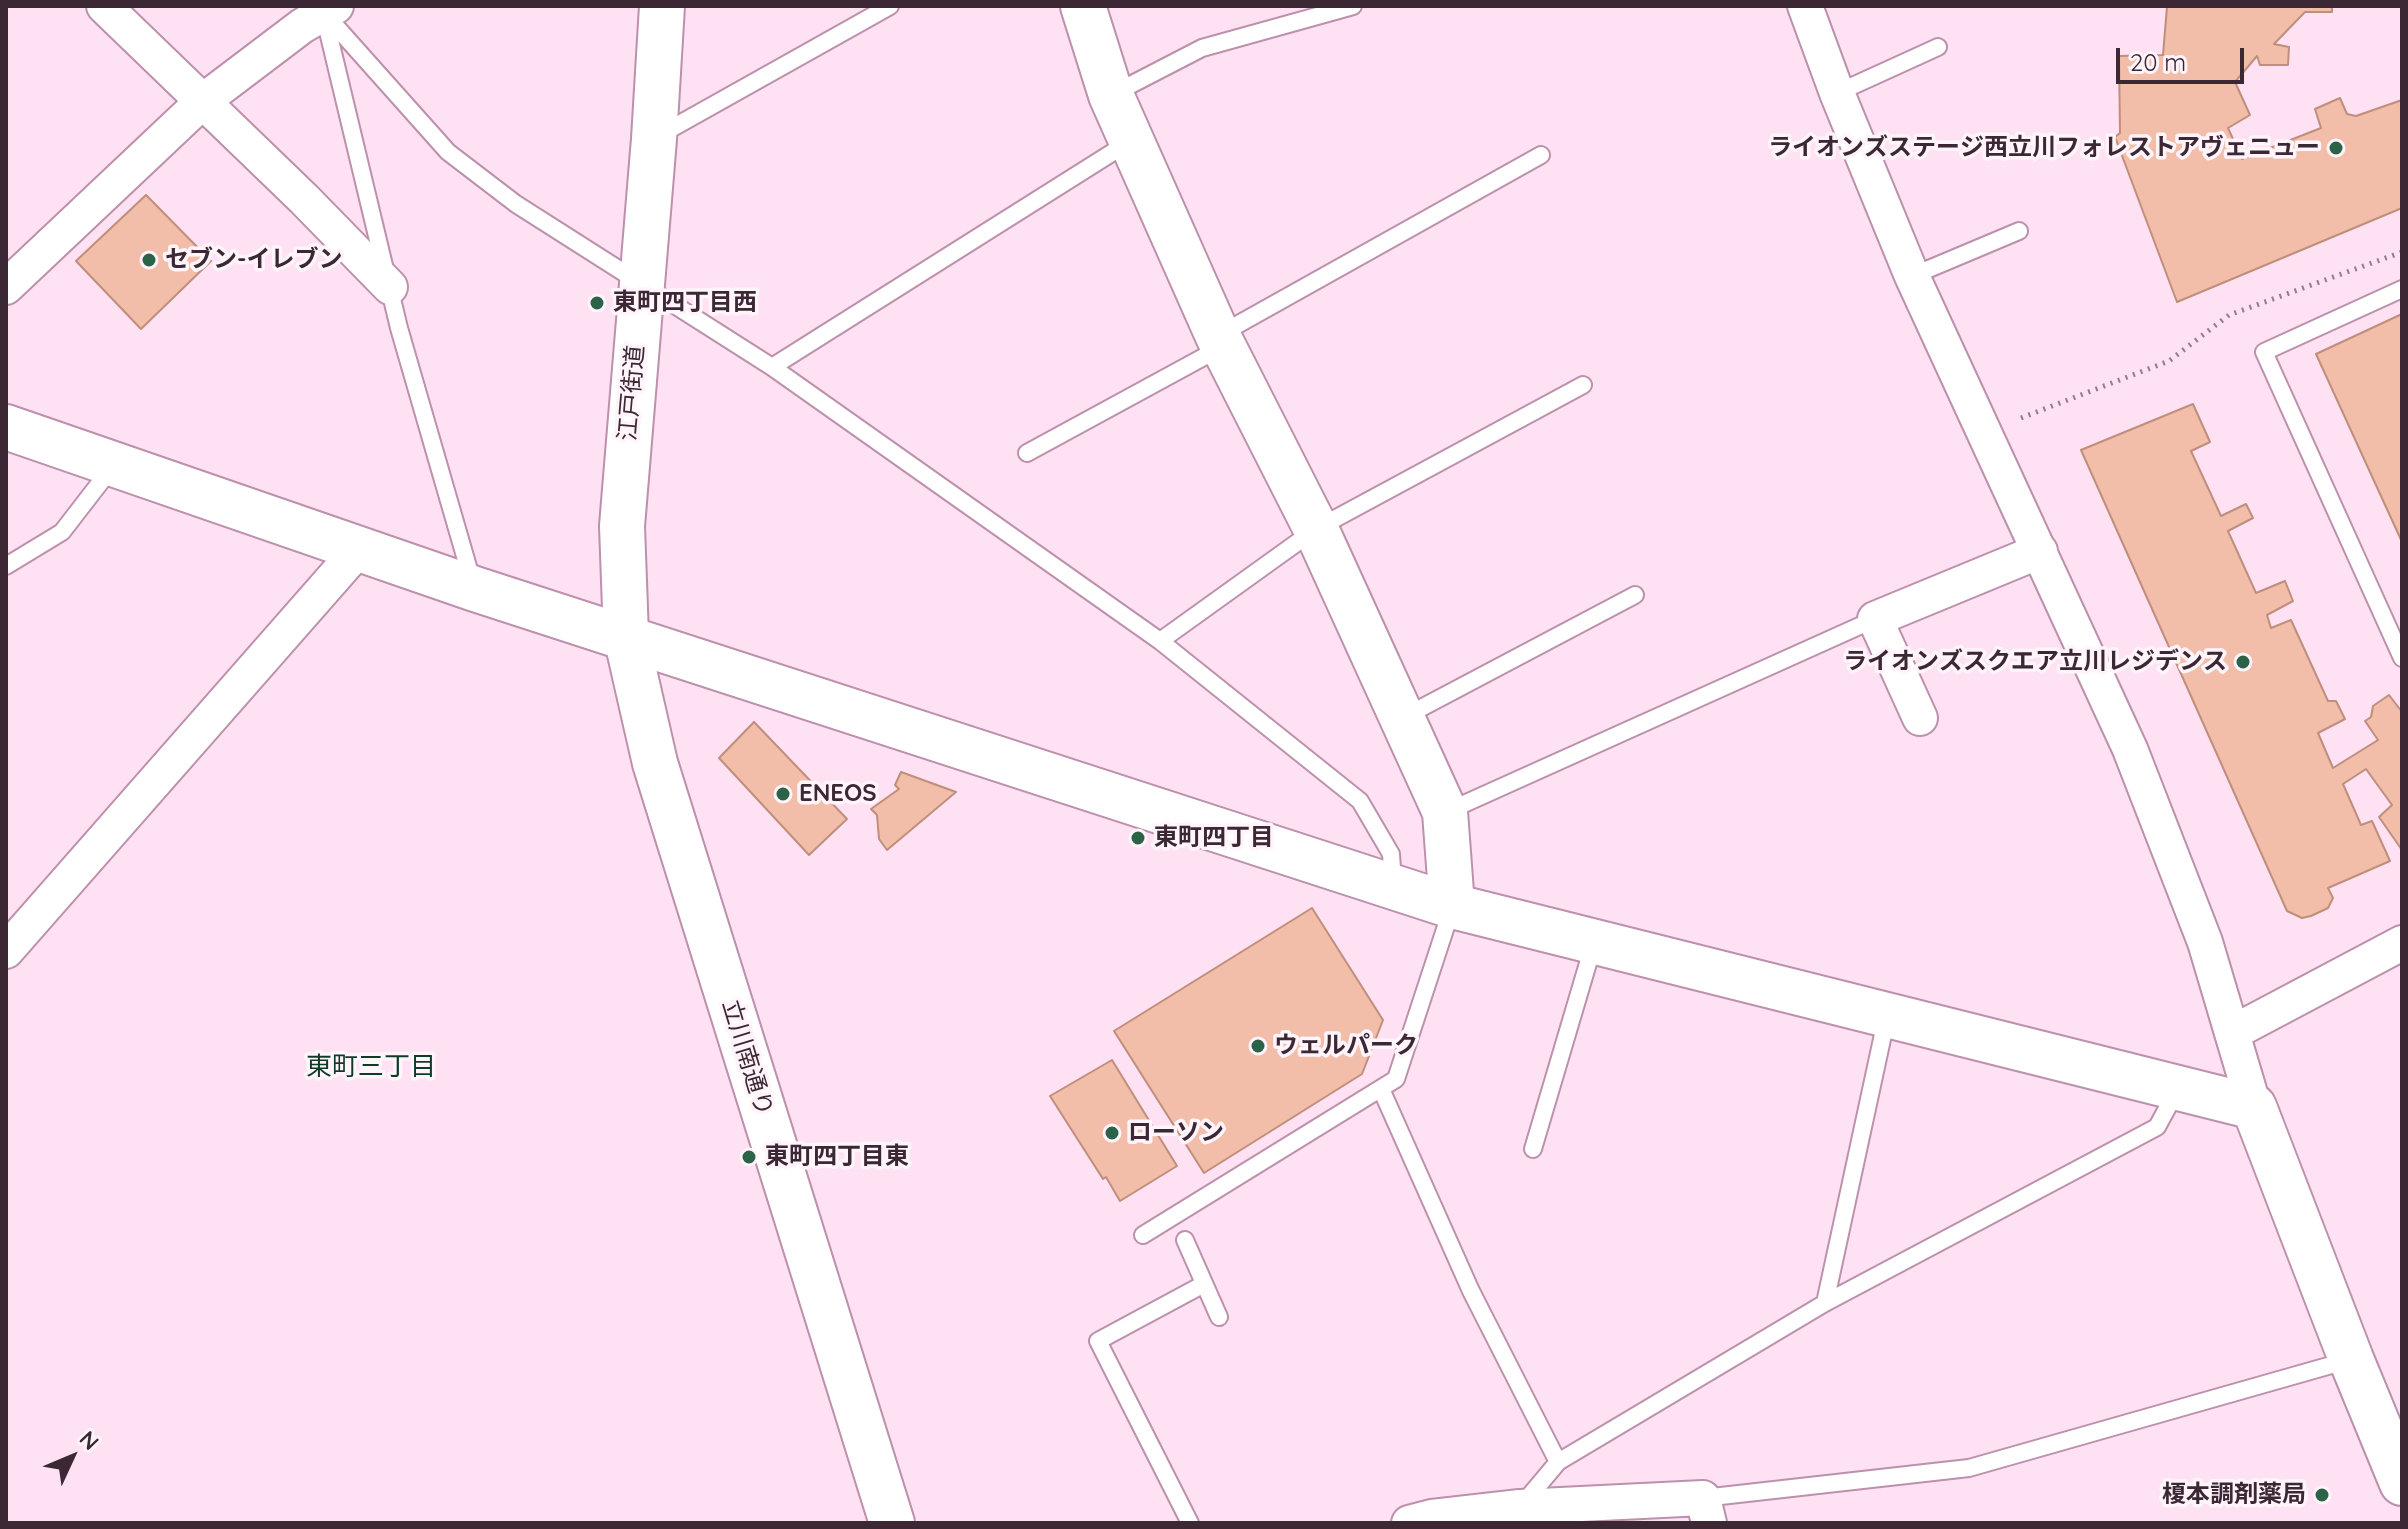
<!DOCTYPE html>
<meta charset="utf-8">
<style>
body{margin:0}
#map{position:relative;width:2408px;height:1529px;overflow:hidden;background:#fee1f2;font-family:Quicksand,sans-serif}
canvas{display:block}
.frame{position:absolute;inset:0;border:8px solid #3b2834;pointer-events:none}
.north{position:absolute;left:32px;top:1417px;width:80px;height:80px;-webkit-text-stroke:6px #fef4fa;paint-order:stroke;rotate:46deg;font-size:22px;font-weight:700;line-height:32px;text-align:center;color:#3b2834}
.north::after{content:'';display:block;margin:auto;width:28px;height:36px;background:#3b2834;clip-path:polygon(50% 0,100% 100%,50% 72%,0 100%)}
.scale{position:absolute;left:2116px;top:48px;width:128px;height:36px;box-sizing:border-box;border:4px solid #3b2834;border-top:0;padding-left:10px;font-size:24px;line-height:28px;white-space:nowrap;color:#3b2834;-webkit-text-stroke:6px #fef4fa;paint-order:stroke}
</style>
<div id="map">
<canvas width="2408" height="1529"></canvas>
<div class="frame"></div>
<div class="north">N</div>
<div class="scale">20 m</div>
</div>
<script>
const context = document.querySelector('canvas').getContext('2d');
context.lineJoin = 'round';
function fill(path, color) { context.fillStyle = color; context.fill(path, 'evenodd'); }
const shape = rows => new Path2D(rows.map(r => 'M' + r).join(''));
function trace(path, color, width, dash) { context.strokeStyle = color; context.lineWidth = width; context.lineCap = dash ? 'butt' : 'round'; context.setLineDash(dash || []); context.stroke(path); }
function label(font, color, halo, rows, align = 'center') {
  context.font = font + ' Quicksand,"Noto Sans JP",sans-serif'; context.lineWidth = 7; context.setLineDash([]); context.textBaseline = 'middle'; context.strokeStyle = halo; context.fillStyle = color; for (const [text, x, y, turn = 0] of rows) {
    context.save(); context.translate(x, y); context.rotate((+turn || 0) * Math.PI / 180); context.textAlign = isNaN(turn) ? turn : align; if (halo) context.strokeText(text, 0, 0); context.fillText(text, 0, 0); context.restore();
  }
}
const building = shape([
 [2332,6,2332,12,2305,12,2274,44,2289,47,2288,65,2260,65,2257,56,2235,82,2250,115,2228,128,2242,159,2321,128,2315,109,2340,98,2347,114,2356,116,2402,100,2402,208,2177,302,2115,137,2120,133,2119,56,2163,55,2167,7,2332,6],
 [146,195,211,261,141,329,76,261,146,195],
 [2402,314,2402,542,2316,354,2402,314],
 [2193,404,2210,442,2191,451,2221,516,2246,504,2253,518,2228,531,2256,593,2285,581,2293,601,2267,615,2271,628,2291,620,2328,701,2336,701,2345,719,2318,733,2333,768,2378,740,2365,721,2371,717,2373,706,2389,695,2402,712,2402,850,2379,817,2392,805,2366,769,2343,784,2361,825,2372,821,2390,861,2328,888,2333,898,2328,908,2311,916,2302,918,2287,911,2081,450,2193,404],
 [754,722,847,819,809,855,719,758,754,722],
 [901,772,956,792,887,850,879,839,877,815,871,809,899,789,895,785,901,772],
 [1312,908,1383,1020,1362,1074,1204,1173,1114,1031,1312,908],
 [1112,1060,1177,1166,1120,1201,1106,1177,1103,1179,1050,1096,1112,1060]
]);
fill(building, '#f2beaa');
trace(building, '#c08e7c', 2);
const lane = shape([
 [324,13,448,152,516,204,772,367,1160,641,1360,801,1391,854,1393,884],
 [324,15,399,328,473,584],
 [1837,93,1938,47],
 [1113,94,1202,48,1353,6],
 [658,136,890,6],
 [1912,276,2019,231],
 [2402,289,2264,352,2402,658],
 [1219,335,1541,155],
 [772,367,1129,142],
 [1027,453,1222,347],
 [6,566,62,532,113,466],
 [1160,641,1316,529,1583,385],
 [1404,717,1635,595],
 [1446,812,1875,619],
 [1381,1089,1471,1291,1558,1462],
 [1533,1149,1594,943],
 [1143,1235,1396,1079,1452,908],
 [1185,1240,1219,1317],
 [1825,1303,1887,1016],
 [1703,1498,1969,1468,2349,1360],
 [1521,1506,1558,1462,1825,1303,2157,1127,2176,1092],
 [1190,1523,1098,1341,1204,1284]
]);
const street = shape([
 [104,6,304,199,390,287],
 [1805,6,1837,93,1912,276,2130,749,2205,942,2254,1107],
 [6,287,203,101,302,26,336,6],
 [1920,718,1875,619,2040,551],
 [6,951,358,550],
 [2232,1033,2402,943],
 [1409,1523,1432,1517,1520,1507,1703,1498,1709,1523]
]);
const secondary = shape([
 [662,6,654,139,622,526,626,636,655,763,892,1523],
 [1083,6,1111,95,1218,336,1316,529,1445,812,1452,906],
 [6,427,475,589,1452,906,2254,1107,2351,1359,2402,1483]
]);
trace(lane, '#bd90ac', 20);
trace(street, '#bd90ac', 38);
trace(secondary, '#bd90ac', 48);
trace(shape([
 [2021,418,2169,361,2229,315,2402,252]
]), '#947c8a', 5, [2, 6]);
trace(lane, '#fff', 16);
trace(street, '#fff', 34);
trace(secondary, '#fff', 44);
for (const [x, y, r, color] of [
 [2336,148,8,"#2c6248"],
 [149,260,8,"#2c6248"],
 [597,303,8,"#2c6248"],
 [2243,662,8,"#2c6248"],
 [783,794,8,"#2c6248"],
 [1138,838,8,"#2c6248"],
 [1258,1046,8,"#2c6248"],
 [1112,1133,8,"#2c6248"],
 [749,1157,8,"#2c6248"],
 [2322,1495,8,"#2c6248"]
]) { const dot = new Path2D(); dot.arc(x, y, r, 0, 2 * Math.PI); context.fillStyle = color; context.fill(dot); trace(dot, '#fef4fa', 3); }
label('bold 24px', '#3b2834', '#fef4fa', [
 ["ライオンズステージ西立川フォレストアヴェニュー",2320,148,"right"],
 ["セブン-イレブン",165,260],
 ["東町四丁目西",613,303],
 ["ライオンズスクエア立川レジデンス",2227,662,"right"],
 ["ENEOS",799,794],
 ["東町四丁目",1154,838],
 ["ウェルパーク",1274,1046],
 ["ローソン",1128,1133],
 ["東町四丁目東",765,1157],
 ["榎本調剤薬局",2306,1495,"right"]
], 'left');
label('24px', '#3b2834', '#fef4fa', [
 ["江戸街道",632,393,-85],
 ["立川南通り",747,1058,73]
]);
label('26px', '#0e3b27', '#fef4fa', [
 ["東町三丁目",371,1067]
]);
</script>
